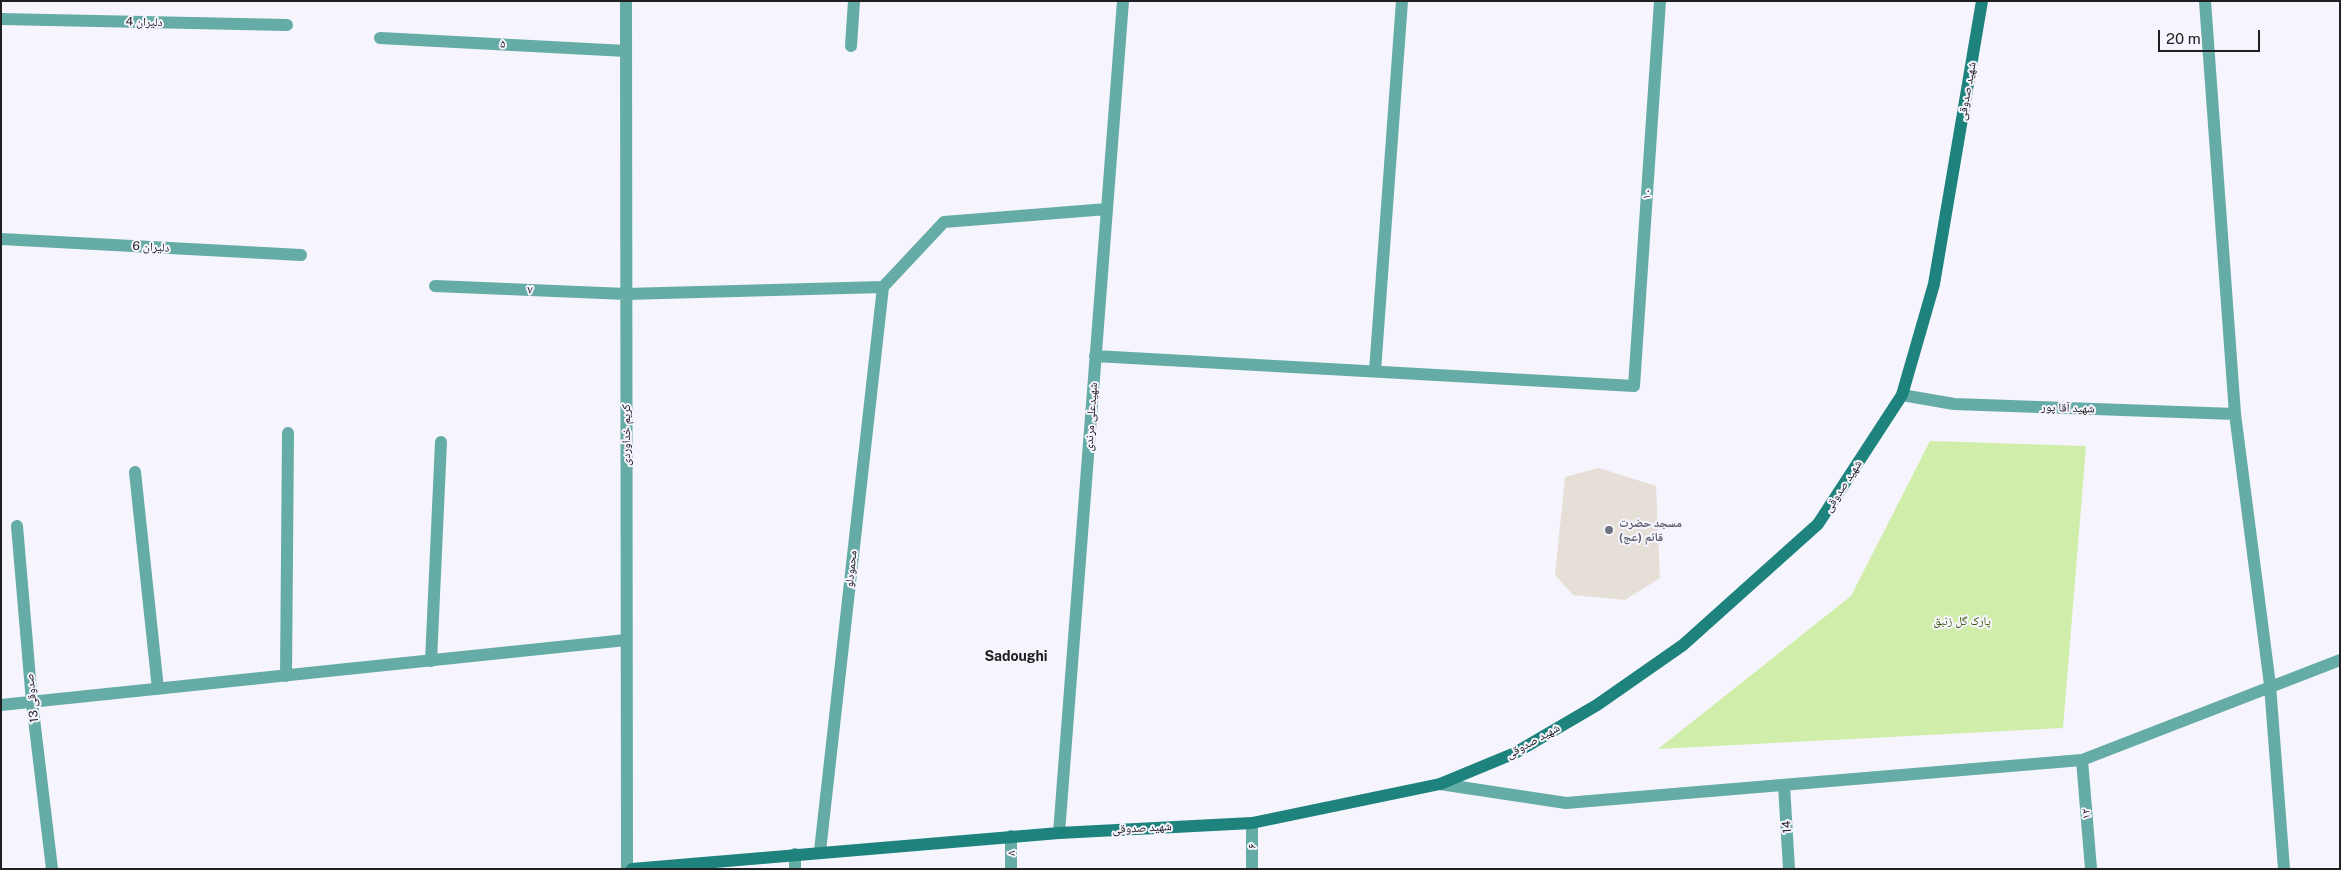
<!DOCTYPE html>
<meta charset="utf-8">
<style>
body{margin:0}
#map{position:relative;width:2341px;height:870px;overflow:hidden;background:#f6f4fd;font-family:"Public Sans",sans-serif}
canvas{display:block}
.frame{position:absolute;inset:0;border:2px solid #202023;pointer-events:none}
.scale{position:absolute;left:2158px;top:30px;width:102px;height:22px;box-sizing:border-box;border:2px solid #202023;border-top:0;padding-left:6px;font-size:15px;line-height:18px;white-space:nowrap;color:#202023;-webkit-text-stroke:4px #f6f4fd;paint-order:stroke}
</style>
<div id="map">
<canvas width="2341" height="870"></canvas>
<div class="frame"></div>
<div class="scale">20 m</div>
</div>
<script>
const context = document.querySelector('canvas').getContext('2d');
context.lineJoin = 'round';
function fill(path, color) { context.fillStyle = color; context.fill(path, 'evenodd'); }
const shape = rows => new Path2D(rows.map(r => 'M' + r).join(''));
function trace(path, color, width, dash) { context.strokeStyle = color; context.lineWidth = width; context.lineCap = dash ? 'butt' : 'round'; context.setLineDash(dash || []); context.stroke(path); }
function label(font, color, halo, rows, align = 'center') {
  context.font = font + ' "Public Sans","Noto Naskh Arabic",sans-serif'; context.lineWidth = 4; context.setLineDash([]); context.textBaseline = 'middle'; context.strokeStyle = halo; context.fillStyle = color; for (const [text, x, y, turn = 0] of rows) {
    context.save(); context.translate(x, y); context.rotate((+turn || 0) * Math.PI / 180); context.textAlign = isNaN(turn) ? turn : align; if (halo) context.strokeText(text, 0, 0); context.fillText(text, 0, 0); context.restore();
  }
}
fill(shape([
 [1930,441,2086,446,2063,728,1658,749,1851,596]
]), '#d0eeaa');
fill(shape([
 [1599,468,1656,486,1660,578,1625,600,1573,595,1555,575,1565,477]
]), '#e5dfd8');
trace(shape([
 [626,1,627,869],
 [2205,1,2235,414,2270,685,2284,869],
 [1,19,287,25],
 [380,38,626,51],
 [851,46,854,1],
 [1,239,301,255],
 [435,286,626,294,883,287,944,222,1107,209],
 [1095,356,1634,386,1660,1],
 [1375,371,1402,1],
 [1902,395,1954,404,2235,414],
 [135,472,158,689],
 [17,526,32,702,52,869],
 [431,661,441,442],
 [286,676,288,433],
 [1,705,626,640],
 [2082,760,2091,869],
 [1440,784,1566,803,2082,760,2340,660],
 [1784,785,1789,869],
 [1252,823,1252,869],
 [1059,833,1123,1],
 [1011,836,1011,869],
 [820,851,883,287],
 [795,854,795,869]
]), '#64aca5', 12);
trace(shape([
 [632,869,1059,833,1252,823,1440,784,1515,753,1597,705,1683,645,1818,524,1902,395,1934,284,1982,1]
]), '#1d837c', 12);
for (const [x, y, r, color] of [
 [1609,530,5,"#6b7280"]
]) { const dot = new Path2D(); dot.arc(x, y, r, 0, 2 * Math.PI); context.fillStyle = color; context.fill(dot); trace(dot, '#f6f4fd', 2); }
label('12px', '#202023', '#f6f4fd', [
 ["دلیران 4",144,22,1],
 ["۵",503,44,3],
 ["شهید صدوقی",1967,91,-80],
 ["۱۰",1647,194,-86],
 ["دلیران 6",151,247,3],
 ["۷",530,290,2],
 ["شهید آقا پور",2068,408,2],
 ["شهیدعلی مرندی",1091,417,-86],
 ["کریم خداوردی",626,435,-90],
 ["شهید صدوقی",1843,486,-57],
 ["محمودلو",851,569,-84],
 ["صدوقی 13",32,698,-96],
 ["شهید صدوقی",1533,741,-29],
 ["۱۲",2086,814,-95],
 ["14",1787,827,-94],
 ["شهید صدوقی",1142,828,-3],
 ["۶",1252,846,-91],
 ["۸",1011,853,-90]
]);
label('bold 12px', '#5b616d', '#f6f4fd', [
 ["مسجد حضرت",1619,523],
 ["قائم (عج)",1619,537]
], 'left');
label('12px', '#3d5704', '#f6f4fd', [
 ["پارک گل زنبق",1962,621]
]);
label('bold 14px', '#202023', '#f6f4fd', [
 ["Sadoughi",1016,657]
]);
</script>
